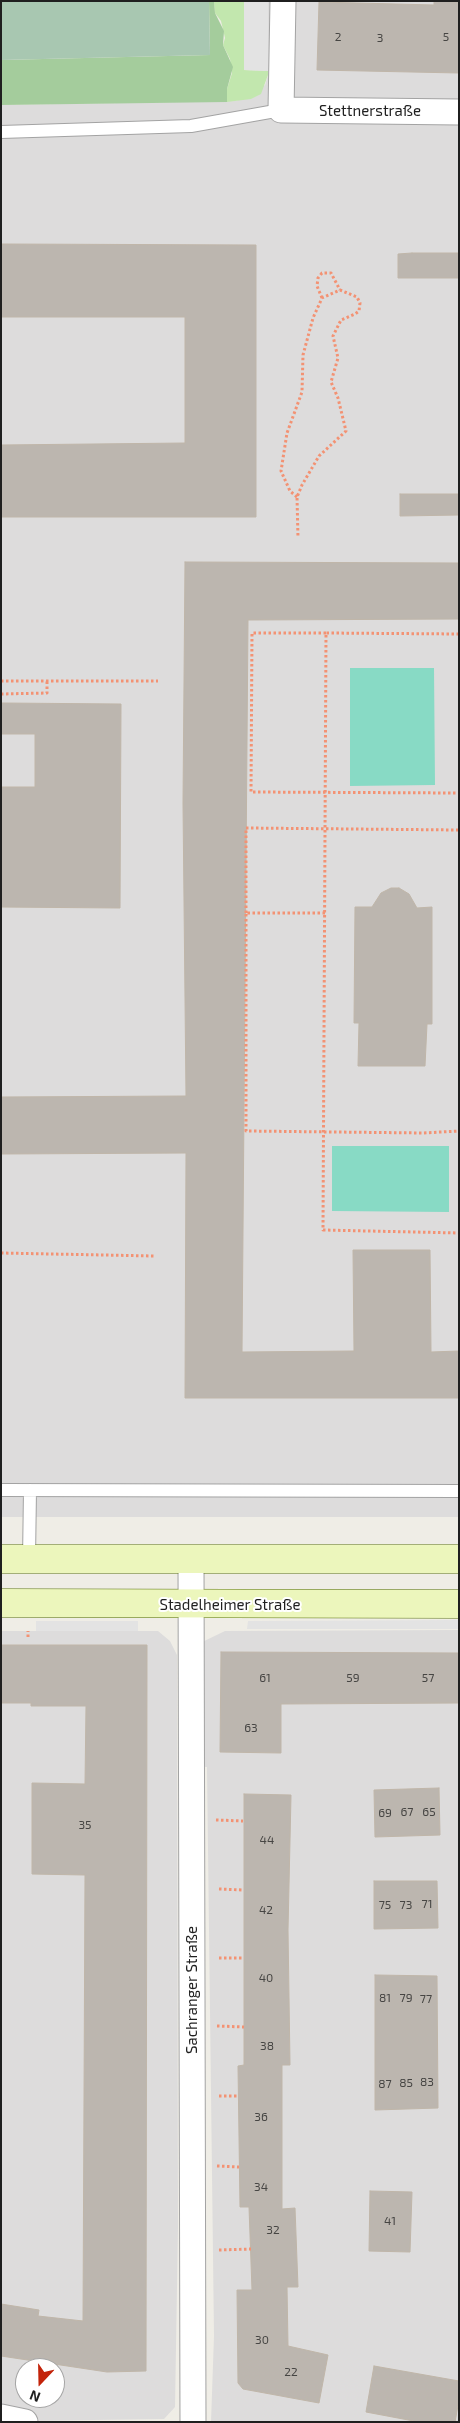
<!DOCTYPE html>
<meta charset="utf-8">
<style>
body{margin:0}
#map{position:relative;width:460px;height:2423px;overflow:hidden;background:#efede6;font-family:"Exo 2",sans-serif}
canvas{display:block}
.frame{position:absolute;inset:0;border:2px solid #1f1f1f;pointer-events:none}
.north{position:absolute;left:15px;top:2358px;width:50px;height:50px;box-sizing:border-box;background:#fff;border:1px solid #a5a5a5;border-radius:50%;rotate:201deg;font-size:14px;font-weight:700;line-height:20px;text-align:center;color:#1f1f1f}
.north::after{content:'';display:block;margin:auto;width:18px;height:22px;background:#c3230a;clip-path:polygon(50% 0,100% 100%,50% 72%,0 100%)}
</style>
<div id="map">
<canvas width="460" height="2423"></canvas>
<div class="frame"></div>
<div class="north">N</div>
</div>
<script>
const context = document.querySelector('canvas').getContext('2d');
context.lineJoin = 'round';
function fill(path, color) { context.fillStyle = color; context.fill(path, 'evenodd'); }
const shape = rows => new Path2D(rows.map(r => 'M' + r).join(''));
function trace(path, color, width, dash) { context.strokeStyle = color; context.lineWidth = width; context.lineCap = dash ? 'butt' : 'round'; context.setLineDash(dash || []); context.stroke(path); }
function label(font, color, halo, rows, align = 'center') {
  context.font = font + ' "Exo 2",sans-serif'; context.lineWidth = 4; context.setLineDash([]); context.textBaseline = 'middle'; context.strokeStyle = halo; context.fillStyle = color; for (const [text, x, y, turn = 0] of rows) {
    context.save(); context.translate(x, y); context.rotate((+turn || 0) * Math.PI / 180); context.textAlign = isNaN(turn) ? turn : align; if (halo) context.strokeText(text, 0, 0); context.fillText(text, 0, 0); context.restore();
  }
}
fill(shape([
 [244,1,459,1,459,1517,1,1517,1,105,236,101,265,85,268,75,268,71,244,70],
 [459,1630,459,2422,211,2422,214,2336,207,1767,197,1767,196,1645,225,1631],
 [1,1631,158,1631,170,1641,177,1655,178,2227,175,2407,164,2419,22,2421,1,2417],
 [25,2368,55,2368,55,2398,25,2398]
]), '#dddcdc');
fill(shape([
 [214,1,244,1,244,70,268,71,268,75,261,94,251,99,227,102,227,89,232,73,230,59,223,45,225,38,221,21,215,13]
]), '#c2e7ae');
fill(shape([
 [209,1,214,1,215,13,224,31,223,45,233,67,227,89,227,102,1,105,1,60,210,55]
]), '#a4cc9c');
fill(shape([
 [1,1,209,1,210,55,1,60]
]), '#a8c7b1');
fill(shape([
 [350,668,434,668,435,785,350,786],
 [332,1146,449,1146,449,1212,332,1211]
]), '#88dac5');
fill(shape([
 [244,1,268,1,268,71,244,70],
 [459,1620,459,1629,247,1629,248,1621],
 [36,1621,138,1621,138,1631,36,1631]
]), '#e3e3e3');
const building = shape([
 [434,1,459,2,459,73,317,70,319,2,434,5,434,1],
 [1,244,256,245,256,517,1,517,1,445,185,443,185,317,1,317,1,244],
 [412,253,459,253,459,278,398,278,398,254,412,253],
 [400,494,459,494,459,515,400,516,400,494],
 [185,562,459,563,459,619,248,620,242,1352,354,1351,353,1250,430,1250,431,1352,459,1351,459,1398,185,1398,186,1153,1,1154,1,1097,186,1096,183,803,185,562],
 [1,703,121,704,120,908,1,907,1,787,35,787,35,734,1,734,1,703],
 [399,888,409,894,417,908,432,907,432,1024,427,1024,425,1066,358,1066,359,1023,354,1023,355,907,372,907,381,893,391,888,399,888],
 [1,1645,147,1645,146,2371,107,2372,1,2356,1,2304,39,2310,38,2316,83,2321,85,1875,32,1874,32,1783,85,1784,86,1706,31,1706,31,1703,1,1703,1,1645],
 [221,1652,459,1653,459,1703,281,1704,281,1753,220,1752,221,1652],
 [439,1788,440,1835,375,1837,374,1790,439,1788],
 [244,1794,291,1795,288,1930,290,2065,282,2065,282,2209,295,2208,298,2287,287,2287,288,2346,328,2355,319,2403,243,2389,238,2383,237,2290,252,2290,249,2207,240,2207,238,2066,244,2065,244,1794],
 [374,1881,437,1881,438,1928,374,1929,374,1881],
 [375,1975,437,1976,438,2108,375,2110,375,1975],
 [370,2191,412,2192,410,2252,369,2251,370,2191],
 [374,2366,459,2381,459,2400,455,2422,419,2422,366,2412,374,2366]
]);
fill(building, '#bcb6af');
trace(building, '#c0b6a9', 1);
const lane = shape([
 [1,132,191,126,281,110],
 [1,1490,459,1491],
 [29,1559,30,1490]
]);
const street = shape([
 [283,1,281,110,459,112],
 [191,1559,193,2422],
 [1,2417,25,2422]
]);
const secondary = shape([
 [1,1559,459,1559],
 [1,1603,459,1604]
]);
trace(lane, '#a3a3a3', 14);
trace(street, '#a3a3a3', 27);
trace(secondary, '#58710b', 29);
trace(shape([
 [322,298,317,286,318,278,322,273,331,273,340,290],
 [297,497,290,491,281,471,287,433,302,392,303,355,313,318,322,298,340,290,357,297,360,303,359,311,355,314,341,320,333,336,338,358,331,382,338,398,346,431,319,456,302,485,297,497,298,538],
 [326,633,252,633,251,792,459,793],
 [459,634,326,633,323,1230,459,1233],
 [1,681,158,681],
 [1,694,47,693,47,681],
 [246,913,246,828,459,830],
 [325,913,246,913,246,1131,423,1133,459,1131],
 [1,1253,154,1256],
 [28,1637,28,1631],
 [216,1820,243,1821],
 [219,1889,243,1890],
 [219,1958,243,1958],
 [217,2026,244,2027],
 [219,2096,239,2096],
 [217,2166,239,2167],
 [219,2250,251,2249]
]), '#f39273', 3, [2.5, 2.5]);
trace(lane, '#fff', 12);
trace(street, '#fff', 25);
trace(secondary, '#ecf6bc', 28);
label('12px', '#464543', null, [
 ["2",338,37],
 ["5",446,37],
 ["3",380,38],
 ["61",265,1678],
 ["59",353,1678],
 ["57",428,1678],
 ["63",251,1728],
 ["67",407,1812],
 ["65",429,1812],
 ["69",385,1813],
 ["35",85,1825],
 ["44",267,1840],
 ["71",427,1904],
 ["75",385,1905],
 ["73",406,1905],
 ["42",266,1910],
 ["40",266,1978],
 ["81",385,1998],
 ["79",406,1998],
 ["77",426,1999],
 ["38",267,2046],
 ["83",427,2082],
 ["85",406,2083],
 ["87",385,2084],
 ["36",261,2117],
 ["34",261,2187],
 ["41",390,2221],
 ["32",273,2230],
 ["30",262,2340],
 ["22",291,2372]
]);
label('15px', '#1f1f1f', '#fff', [
 ["Stettnerstraße",370,111],
 ["Stadelheimer Straße",230,1605],
 ["Sachranger Straße",192,1990,-90]
]);
</script>
